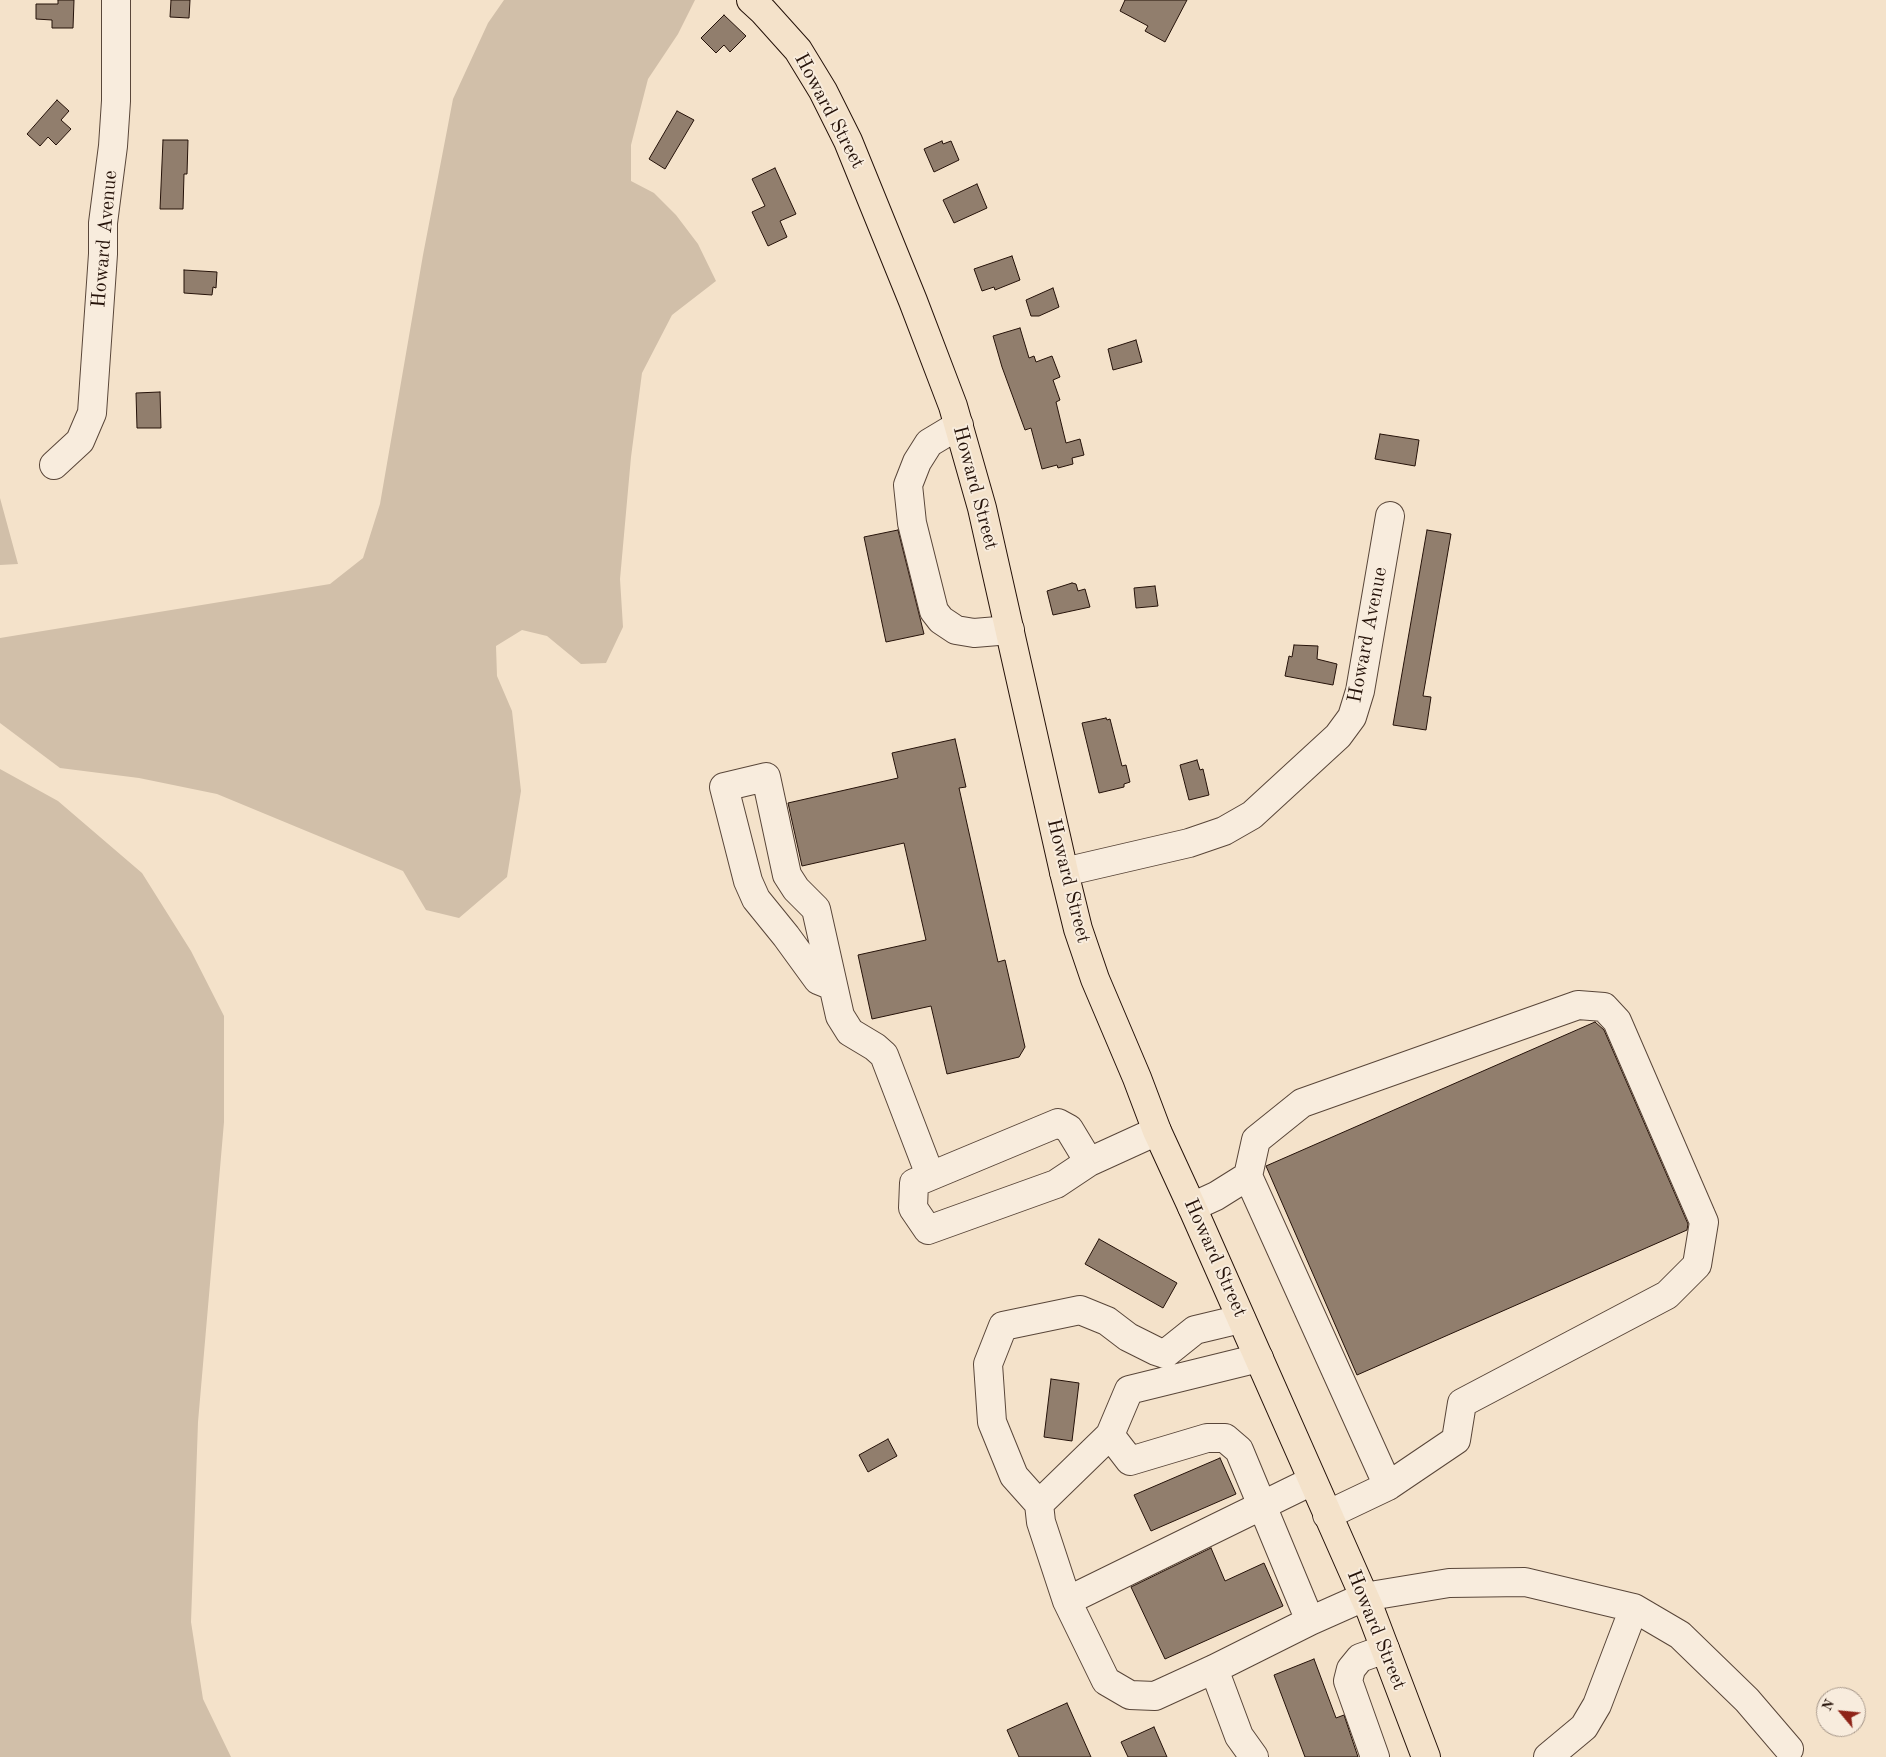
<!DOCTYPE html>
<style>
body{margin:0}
#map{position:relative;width:1886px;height:1757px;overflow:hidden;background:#f4e2ca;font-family:"Old Standard TT",serif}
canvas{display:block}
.north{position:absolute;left:1816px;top:1687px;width:50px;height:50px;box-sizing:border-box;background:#f8ecdd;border:1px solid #a49588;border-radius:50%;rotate:298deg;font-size:14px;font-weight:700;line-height:20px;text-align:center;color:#251209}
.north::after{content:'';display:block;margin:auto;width:18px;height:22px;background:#8f2418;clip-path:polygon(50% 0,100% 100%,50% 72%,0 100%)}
</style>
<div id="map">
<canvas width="1886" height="1757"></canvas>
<div class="north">N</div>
</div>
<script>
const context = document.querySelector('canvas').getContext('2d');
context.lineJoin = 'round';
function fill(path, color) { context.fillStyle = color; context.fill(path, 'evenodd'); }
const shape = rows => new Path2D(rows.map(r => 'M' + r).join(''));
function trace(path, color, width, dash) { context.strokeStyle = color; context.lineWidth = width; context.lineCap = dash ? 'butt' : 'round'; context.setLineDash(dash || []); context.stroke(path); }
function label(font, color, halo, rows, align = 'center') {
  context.font = font + ' "Old Standard TT",serif'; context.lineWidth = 4; context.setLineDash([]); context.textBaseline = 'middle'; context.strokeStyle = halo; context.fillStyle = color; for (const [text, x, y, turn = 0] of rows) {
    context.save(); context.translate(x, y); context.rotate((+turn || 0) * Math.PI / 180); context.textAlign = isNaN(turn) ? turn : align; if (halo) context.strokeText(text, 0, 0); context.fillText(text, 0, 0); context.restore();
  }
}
fill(shape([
 [504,0,695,0,678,34,648,79,631,145,631,181,654,193,676,215,698,244,716,281,672,315,642,373,631,457,620,579,623,627,606,663,581,664,547,636,522,630,496,646,497,676,512,711,521,791,507,877,459,918,426,910,403,871,217,794,139,778,60,768,0,723,0,638,330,584,363,558,380,504,423,255,453,99,488,23],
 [0,498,18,564,0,565],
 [0,769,58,801,142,873,191,951,224,1016,224,1122,198,1422,191,1622,203,1699,231,1757,0,1757]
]), '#d1bfa9');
const building = shape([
 [58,0,74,0,73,28,52,28,52,20,36,19,36,4,58,4,58,0],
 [171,0,190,0,189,18,170,17,171,0],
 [1125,0,1187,0,1165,42,1145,31,1148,26,1120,11,1125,0],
 [724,15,746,36,730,52,724,45,716,53,701,38,724,15],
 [57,100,69,111,61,120,71,129,56,145,48,137,40,146,27,134,57,100],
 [677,111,694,120,665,169,649,159,677,111],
 [163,140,188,140,187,174,184,174,183,209,160,209,163,140],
 [942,141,943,144,951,141,959,160,934,172,924,149,942,141],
 [775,168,796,214,780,221,787,237,768,246,752,212,765,206,752,179,775,168],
 [977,184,987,208,954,223,943,200,977,184],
 [1012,256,1020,280,995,290,994,287,982,291,974,269,1012,256],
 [184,270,217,272,216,288,213,287,212,295,184,293,184,270],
 [1053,288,1059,307,1039,316,1031,316,1026,300,1053,288],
 [1020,328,1029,358,1034,356,1036,362,1052,356,1060,377,1053,380,1060,400,1056,402,1066,443,1080,439,1084,455,1072,458,1073,464,1058,468,1057,465,1042,469,1031,428,1025,430,1002,367,993,336,1020,328],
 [1136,340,1142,362,1113,370,1108,349,1136,340],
 [160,392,161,428,137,428,136,393,160,392],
 [1380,434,1419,440,1415,466,1375,459,1380,434],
 [898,530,924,634,886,642,864,537,898,530],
 [1427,530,1451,534,1423,696,1431,697,1426,730,1393,725,1427,530],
 [1072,583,1076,584,1078,591,1085,589,1090,607,1053,615,1047,591,1072,583],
 [1155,586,1158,606,1136,608,1134,588,1155,586],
 [1294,645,1318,646,1317,659,1337,664,1333,685,1285,676,1289,656,1292,657,1294,645],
 [1106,718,1107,720,1110,719,1122,766,1126,765,1130,782,1124,784,1124,787,1099,793,1082,723,1106,718],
 [955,739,966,787,959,788,998,962,1005,960,1025,1047,1019,1057,947,1074,931,1006,872,1019,858,955,926,940,904,843,802,866,788,803,898,778,892,753,955,739],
 [1197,760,1200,770,1203,769,1209,795,1189,800,1180,765,1197,760],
 [1595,1022,1604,1030,1688,1224,1687,1230,1357,1375,1266,1166,1595,1022],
 [1099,1239,1177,1283,1163,1308,1085,1264,1099,1239],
 [1051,1379,1079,1383,1072,1441,1044,1437,1051,1379],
 [888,1439,897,1456,868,1472,859,1455,888,1439],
 [1220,1458,1236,1494,1151,1531,1134,1495,1220,1458],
 [1211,1548,1225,1581,1264,1563,1283,1606,1165,1659,1131,1587,1211,1548],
 [1314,1659,1336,1718,1344,1715,1358,1757,1305,1757,1274,1675,1314,1659],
 [1067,1703,1091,1757,1019,1757,1007,1730,1067,1703],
 [1154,1727,1167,1757,1128,1757,1121,1742,1154,1727]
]);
fill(building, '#917e6d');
trace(building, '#251209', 1);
const minor = shape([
 [959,425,929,443,917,462,908,485,912,523,934,611,941,620,956,630,974,633,1010,630],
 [54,465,80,441,92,413,103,254,103,223,113,146,116,101,116,0],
 [1064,872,1189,843,1224,831,1252,815,1338,736,1352,717,1360,691,1390,516],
 [833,986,818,980,786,936,756,899,748,881,724,787,766,777,787,875,796,889,816,909,840,1016,850,1032,875,1047,884,1055,930,1175],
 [1089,1162,1069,1129,1058,1123,914,1183,913,1208,928,1230,1056,1184,1089,1162,1157,1131],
 [1192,1207,1216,1196,1248,1176],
 [1259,1358,1129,1390,1110,1435,1130,1461,1207,1438,1225,1438,1239,1450,1310,1621,1364,1597,1449,1583,1525,1582,1634,1608,1680,1635,1747,1700,1789,1749],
 [1110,1435,1039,1504,1041,1522,1067,1601,1106,1681,1130,1695,1155,1696,1214,1669,1310,1621],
 [1039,1504,1014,1476,992,1422,988,1364,1003,1326,1080,1310,1107,1321,1128,1337,1156,1351,1165,1354,1195,1330,1241,1319],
 [1327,1515,1388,1486,1456,1440,1462,1403,1667,1295,1697,1265,1704,1222,1617,1021,1604,1007,1578,1005,1302,1103,1256,1140,1248,1176,1388,1486],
 [1067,1601,1312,1481],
 [1214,1669,1239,1736,1254,1757],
 [1375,1757,1348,1681,1351,1669,1360,1658,1385,1649],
 [1548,1757,1584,1727,1597,1705,1634,1608]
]);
const major = shape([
 [751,0,763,11,798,50,823,91,848,141,913,301,953,406,982,508,1064,872,1078,929,1095,979,1137,1078,1157,1131,1192,1207,1371,1612,1426,1757]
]);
trace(minor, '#594639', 30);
trace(major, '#251209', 30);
trace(minor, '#f8ecdd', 28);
trace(major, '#f4e2ca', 28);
label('20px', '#251209', '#f8ecdd', [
 ["Howard Street",829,111,62],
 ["Howard Avenue",105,239,-85],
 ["Howard Street",975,488,75],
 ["Howard Avenue",1368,635,-79],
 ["Howard Street",1068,881,76],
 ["Howard Street",1215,1258,66],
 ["Howard Street",1376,1630,68]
]);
</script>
